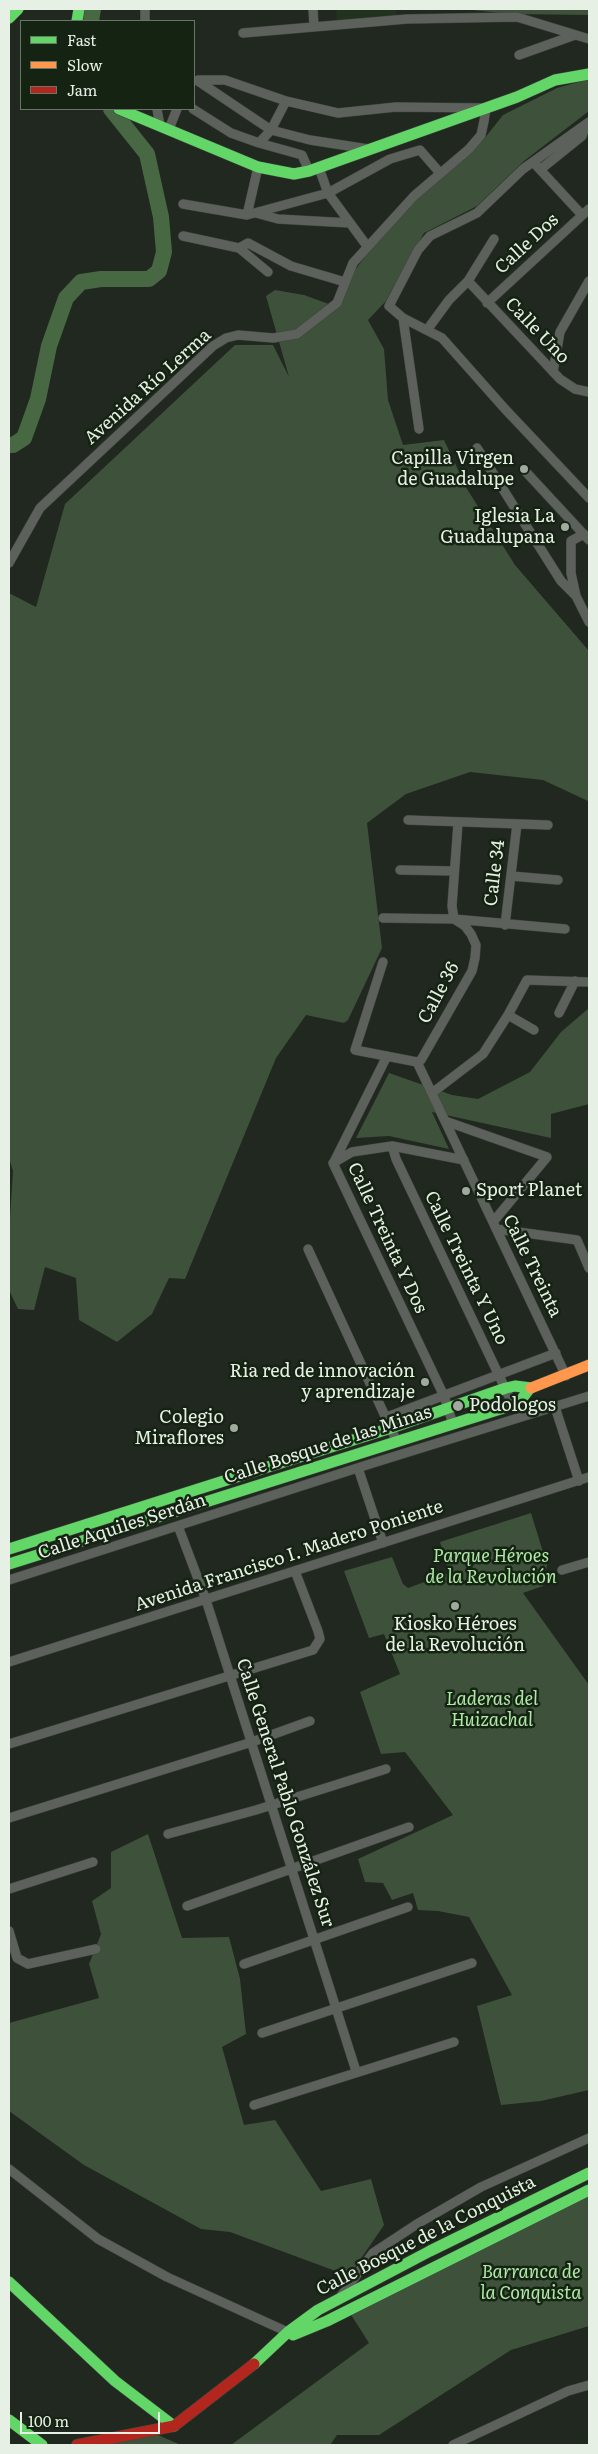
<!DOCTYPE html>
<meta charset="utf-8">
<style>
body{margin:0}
#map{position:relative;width:598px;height:2454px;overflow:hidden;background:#212820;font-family:Literata,serif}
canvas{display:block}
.frame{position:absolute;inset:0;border:10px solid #e7f0e5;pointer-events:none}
.legend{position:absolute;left:20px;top:20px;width:175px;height:90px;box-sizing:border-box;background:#152313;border:1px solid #697567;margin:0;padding:6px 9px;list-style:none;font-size:15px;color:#e7f0e5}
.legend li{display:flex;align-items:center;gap:10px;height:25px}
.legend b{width:25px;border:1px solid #697567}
.scale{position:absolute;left:20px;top:2412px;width:140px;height:22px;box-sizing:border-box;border:2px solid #e7f0e5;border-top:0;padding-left:6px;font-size:15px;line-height:18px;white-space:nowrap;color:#e7f0e5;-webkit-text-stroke:4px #152313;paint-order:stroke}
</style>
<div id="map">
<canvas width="598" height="2454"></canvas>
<div class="frame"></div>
<ul class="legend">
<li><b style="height:6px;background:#63d668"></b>Fast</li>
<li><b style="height:6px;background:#ff974d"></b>Slow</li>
<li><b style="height:6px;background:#b3261e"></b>Jam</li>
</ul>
<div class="scale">100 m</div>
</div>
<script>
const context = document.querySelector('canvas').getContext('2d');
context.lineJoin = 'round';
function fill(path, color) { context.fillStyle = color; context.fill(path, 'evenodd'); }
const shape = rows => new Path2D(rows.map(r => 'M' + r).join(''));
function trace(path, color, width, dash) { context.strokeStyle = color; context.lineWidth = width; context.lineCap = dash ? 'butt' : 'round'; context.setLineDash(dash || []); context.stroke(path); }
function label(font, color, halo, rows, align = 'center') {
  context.font = font + ' Literata,serif'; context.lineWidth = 5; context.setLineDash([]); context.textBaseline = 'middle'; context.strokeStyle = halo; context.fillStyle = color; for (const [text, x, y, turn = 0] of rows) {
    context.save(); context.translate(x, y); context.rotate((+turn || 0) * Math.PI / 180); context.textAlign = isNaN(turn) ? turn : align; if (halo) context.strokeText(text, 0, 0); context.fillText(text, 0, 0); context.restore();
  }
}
fill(shape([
 [336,9,396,9,396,20,337,23]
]), '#21321e');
fill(shape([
 [463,9,589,9,589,15,511,14],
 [589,79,589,111,524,161,477,206,424,233,386,301,368,320,384,349,388,400,403,445,444,440,467,489,515,565,589,651,589,820,588,801,543,780,470,772,406,794,367,823,382,948,348,1020,344,1023,306,1015,276,1058,185,1279,169,1278,152,1314,117,1342,79,1320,76,1278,45,1267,34,1310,18,1309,9,1290,9,1233,13,1171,9,1158,9,593,36,607,65,504,235,345,273,345,289,377,266,296,275,290,304,295,337,307,352,274,385,230,417,198,484,139,503,115,557,88],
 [589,1008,589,1104,551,1114,551,1138,432,1112,449,1149,389,1136,356,1138,389,1073,452,1095,478,1099,530,1072,561,1032],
 [531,1513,547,1565,543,1586,523,1593,589,1685,589,2090,541,2101,501,2105,477,2006,512,1995,469,1917,438,1911,418,1910,413,1893,392,1900,383,1883,365,1882,358,1859,453,1815,405,1752,381,1754,360,1692,400,1674,384,1634,369,1638,344,1571,392,1557,403,1584,408,1588,449,1573,440,1542],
 [148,1834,182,1938,229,1937,240,1979,246,2034,222,2047,244,2125,275,2120,321,2191,371,2179,384,2225,349,2276,230,2232,201,2229,84,2165,9,2111,9,2023,99,1998,89,1964,101,1934,92,1901,111,1888,111,1852],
 [589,2190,589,2326,511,2350,379,2435,337,2435,330,2445,231,2445,369,2343,348,2310],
 [151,2432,181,2445,76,2445]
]), '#3e513a');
trace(shape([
 [91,21,93,9],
 [9,445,13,445,24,438,38,399,49,346,66,298,81,282,101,279,149,279,159,271,164,252,161,217,147,154,111,109]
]), '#476843', 16);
const street = shape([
 [145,9,145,21],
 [313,9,314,27],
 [243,33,407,19,517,17,589,39],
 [519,55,575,35],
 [198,81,271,130,310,140,368,149],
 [157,109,160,126],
 [193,109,231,133,259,143,302,155,309,171],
 [589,122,523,169,477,213,430,236,418,250,389,306,403,318,442,338,505,409,589,498],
 [169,129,177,109],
 [259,143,271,130,286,101],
 [534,163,582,215],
 [319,168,328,193,367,246],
 [541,169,582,136,586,125],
 [183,204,247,215,328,193,390,159,420,150,440,173],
 [256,213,278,219,350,223],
 [247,215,258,167],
 [183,236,239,248,248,243,291,266,345,282],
 [239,248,268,272],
 [468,281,560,379,575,389,589,392],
 [487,303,589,209],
 [403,318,419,429],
 [427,330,449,300,468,281,494,239],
 [553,372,560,332,589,281],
 [477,448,561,581,576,596,589,622],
 [526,472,589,540],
 [9,563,40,508,213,346,226,338,238,335,273,338,297,334,337,303,353,263,414,196,469,149,481,135,484,121,486,108,396,107,338,113,286,101,225,80,198,80],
 [576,596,571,573,571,541,584,534],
 [408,820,548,825],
 [400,870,454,871],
 [511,876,558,880],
 [383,918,454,919,565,929],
 [505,925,517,824],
 [383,962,355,1050,417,1062],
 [559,1013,575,981],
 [508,1015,534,1030],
 [417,1062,566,1376],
 [417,1062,421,1060,472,971,475,958,476,945,471,934,465,926,454,919,452,906,458,823],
 [432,1093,483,1054,508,1015,527,980,587,982],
 [445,1121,547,1157,493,1222],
 [392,1146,396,1159,513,1405],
 [334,1162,387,1056],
 [333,1163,444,1396,453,1424],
 [333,1163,352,1152,392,1146,464,1160],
 [496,1229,577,1240,589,1268],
 [308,1249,397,1442],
 [555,1407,579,1481],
 [387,1417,556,1353],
 [358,1468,383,1543],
 [178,1526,206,1600,356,2071],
 [562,1570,589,1562],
 [9,1580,373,1463,589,1396],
 [9,1662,589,1477],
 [9,1744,313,1650,320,1639,318,1631,295,1571],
 [9,1818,252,1742,310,1721],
 [168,1834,256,1810,386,1769],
 [9,1889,93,1862],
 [187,1906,409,1827],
 [9,1931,17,1958,28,1964,96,1949],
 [244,1964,408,1907],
 [262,2033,472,1963],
 [254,2105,454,2042],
 [9,2169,98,2239,167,2277,292,2334],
 [341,2296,373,2253,417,2224,481,2187,589,2138],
 [453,2445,568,2391,589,2385]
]);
const fast = shape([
 [9,18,18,9],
 [77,21,79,9],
 [119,109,258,167,294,174,309,171,517,97,555,80,589,74],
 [9,1549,391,1428,506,1388,515,1386,531,1388],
 [9,1564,513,1405,521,1400,530,1388],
 [9,2282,115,2381,174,2426],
 [293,2335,327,2321,589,2190],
 [254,2364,288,2332,318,2310,430,2251,589,2173],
 [9,2420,42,2445]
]);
const slow = shape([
 [531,1388,589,1365]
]);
const jam = shape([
 [77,2445,174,2426,254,2364]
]);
trace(street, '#3f463e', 10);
trace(fast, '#3f463e', 12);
trace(slow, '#3f463e', 12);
trace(jam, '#3f463e', 12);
trace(street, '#5c625b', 9);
trace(fast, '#63d668', 11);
trace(slow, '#ff974d', 11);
trace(jam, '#b3261e', 11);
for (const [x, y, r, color] of [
 [524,469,5,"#a2aaa0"],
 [565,527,5,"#a2aaa0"],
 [466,1191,5,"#a2aaa0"],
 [425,1382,5,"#a2aaa0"],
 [458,1406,6,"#a2aaa0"],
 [234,1428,5,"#a2aaa0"],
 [455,1606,5,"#a2aaa0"]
]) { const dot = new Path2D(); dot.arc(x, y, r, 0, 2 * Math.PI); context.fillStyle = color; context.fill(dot); trace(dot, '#152313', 2); }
label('18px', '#e7f0e5', '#152313', [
 ["Calle Dos",527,244,-43],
 ["Calle Uno",537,331,46],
 ["Avenida Río Lerma",148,387,-42],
 ["Calle 34",495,873,-83],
 ["Calle 36",439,993,-62],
 ["Calle Treinta Y Dos",387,1238,65],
 ["Calle Treinta",532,1266,64],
 ["Calle Treinta Y Uno",466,1268,64],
 ["Calle Bosque de las Minas",328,1445,-18],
 ["Calle Aquiles Serdán",122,1527,-18],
 ["Avenida Francisco I. Madero Poniente",289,1556,-18],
 ["Calle General Pablo González Sur",285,1793,72],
 ["Calle Bosque de la Conquista",426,2236,-27]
]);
label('18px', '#e7f0e5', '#152313', [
 ["Capilla Virgen",514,459],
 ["de Guadalupe",514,480],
 ["Iglesia La",555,517],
 ["Guadalupana",555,538],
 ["Sport Planet",476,1191,"left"],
 ["Ria red de innovación",415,1372],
 ["y aprendizaje",415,1393],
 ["Podologos",469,1406,"left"],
 ["Colegio",224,1418],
 ["Miraflores",224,1439],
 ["Kiosko Héroes",455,1625,"center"],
 ["de la Revolución",455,1646,"center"]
], 'right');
label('italic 18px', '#b0e8a7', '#152313', [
 ["Parque Héroes",491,1557],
 ["de la Revolución",491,1578],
 ["Laderas del",492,1700],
 ["Huizachal",492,1721],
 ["Barranca de",531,2273],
 ["la Conquista",531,2294]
]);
</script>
